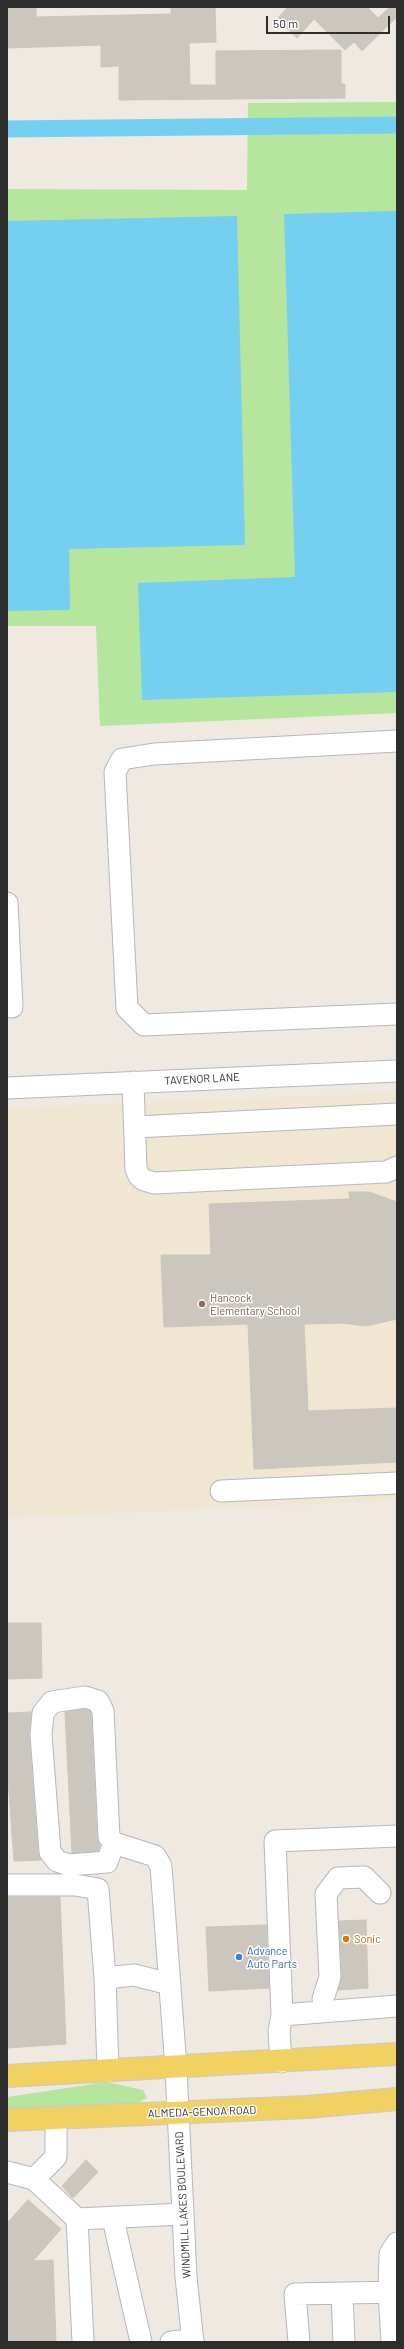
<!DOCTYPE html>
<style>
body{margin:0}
#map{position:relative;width:404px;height:2349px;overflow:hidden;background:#efe9e1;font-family:Barlow,sans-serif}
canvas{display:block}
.frame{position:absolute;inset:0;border:8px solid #2e2e2e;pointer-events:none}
.scale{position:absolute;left:266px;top:16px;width:124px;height:18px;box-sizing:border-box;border:2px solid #2e2e2e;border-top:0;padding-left:5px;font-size:12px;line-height:14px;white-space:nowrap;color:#2e2e2e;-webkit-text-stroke:3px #fff;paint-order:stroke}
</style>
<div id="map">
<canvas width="404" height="2349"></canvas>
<div class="frame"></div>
<div class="scale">50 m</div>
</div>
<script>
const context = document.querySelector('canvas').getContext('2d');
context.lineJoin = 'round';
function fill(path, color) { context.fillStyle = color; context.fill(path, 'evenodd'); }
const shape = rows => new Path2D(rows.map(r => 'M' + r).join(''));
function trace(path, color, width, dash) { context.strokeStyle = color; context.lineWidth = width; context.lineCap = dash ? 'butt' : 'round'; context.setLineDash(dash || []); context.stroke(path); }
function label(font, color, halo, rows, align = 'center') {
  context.font = font + ' Barlow,sans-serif'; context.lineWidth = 3; context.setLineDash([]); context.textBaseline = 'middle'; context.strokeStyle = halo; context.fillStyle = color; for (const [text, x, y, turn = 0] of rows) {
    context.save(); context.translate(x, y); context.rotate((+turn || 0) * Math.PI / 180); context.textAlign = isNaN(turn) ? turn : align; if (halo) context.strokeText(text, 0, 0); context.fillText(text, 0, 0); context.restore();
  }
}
fill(shape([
 [397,1093,397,1500,7,1518,7,1108]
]), '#f0e6d1');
fill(shape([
 [397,102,397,713,100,726,96,626,7,626,7,189,247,190,248,103],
 [107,2082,143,2090,147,2098,131,2106,7,2111,7,2097]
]), '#b6e59e');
fill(shape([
 [397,211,397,692,142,700,138,583,295,577,284,214],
 [237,216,245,545,69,549,70,610,7,611,7,221]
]), '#75cff0');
trace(shape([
 [7,129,397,125]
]), '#75cff0', 17);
const building = shape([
 [7,7,36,7,36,17,171,14,171,7,215,7,216,42,189,43,190,85,216,85,216,51,341,50,341,84,345,84,345,98,119,100,119,66,101,67,101,45,7,48,7,7],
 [288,7,367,7,378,18,390,7,397,7,397,17,362,51,354,42,345,50,314,19,297,38,277,19,288,7],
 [349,1192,369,1192,397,1202,397,1319,366,1326,342,1323,304,1324,308,1411,397,1408,397,1462,254,1469,248,1324,164,1327,161,1255,211,1255,209,1204,350,1199,349,1192],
 [7,1623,41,1623,42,1678,7,1679,7,1623],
 [84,1709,90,1711,91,1714,97,1838,100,1845,98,1851,72,1853,65,1712,84,1709],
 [31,1712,29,1736,38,1853,41,1860,14,1861,7,1765,7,1713,31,1712],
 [7,1897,60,1897,66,2044,7,2048,7,1897],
 [366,1920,368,1988,338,1990,342,1976,339,1921,366,1920],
 [266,1925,269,1988,209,1991,206,1927,266,1925],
 [86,2160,98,2172,73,2198,62,2186,86,2160],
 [28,2200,61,2229,33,2261,53,2260,56,2342,7,2342,7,2223,28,2200]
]);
fill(building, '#cbc7bf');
trace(building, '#cbc5ba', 1);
const minor = shape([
 [397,741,154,754,122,759,115,772,127,1008,144,1025,397,1014],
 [7,903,12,1007],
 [133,1082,136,1169,139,1176,144,1180,154,1183,386,1172,397,1167],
 [7,1088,397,1071],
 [135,1127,397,1114],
 [221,1491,397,1483],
 [114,1843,107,1862,69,1865,57,1861,50,1852,41,1735,43,1713,52,1702,85,1697,98,1701,103,1711,109,1837,114,1843,155,1856,161,1866,176,2068,186,2277,193,2342],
 [7,1885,75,1885,98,1889,105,1978],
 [323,1999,330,1977,326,1894,338,1878,364,1877,380,1893],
 [282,2015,275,1841,397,1836],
 [281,2062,279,2031,282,2015,397,2006],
 [108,2071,105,1978,134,1975,170,1984],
 [7,2172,34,2179,77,2219,182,2214],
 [34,2179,56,2157,56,2118],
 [77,2219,83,2342],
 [113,2219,141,2342],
 [342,2294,344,2342],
 [171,2342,193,2340],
 [299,2342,295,2294,397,2292],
 [392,2342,389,2292,390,2254,397,2243]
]);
const major = shape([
 [7,2076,397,2054],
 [7,2120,307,2107,397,2099]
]);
trace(minor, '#b4b7c1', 23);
trace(major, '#c9c9c9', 24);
trace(minor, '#fff', 21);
trace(major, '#f2d163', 22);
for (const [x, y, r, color] of [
 [202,1304,4,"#8d6e63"],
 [346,1939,4,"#e8710a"],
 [239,1957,4,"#3f7fe0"]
]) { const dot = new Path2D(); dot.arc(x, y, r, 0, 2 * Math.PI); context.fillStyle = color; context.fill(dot); trace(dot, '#fff', 1.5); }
label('11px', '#2e2e2e', '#fff', [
 ["TAVENOR LANE",202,1079,-3],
 ["ALMEDA-GENOA ROAD",202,2112,-2],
 ["WINDMILL LAKES BOULEVARD",183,2205,-93]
]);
label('11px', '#785e54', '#fff', [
 ["Hancock",210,1298],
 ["Elementary School",210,1311]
], 'left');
label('11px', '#c56008', '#fff', [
 ["Sonic",354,1939]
], 'left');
label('11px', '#366cbe', '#fff', [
 ["Advance",247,1951],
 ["Auto Parts",247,1964]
], 'left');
</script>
